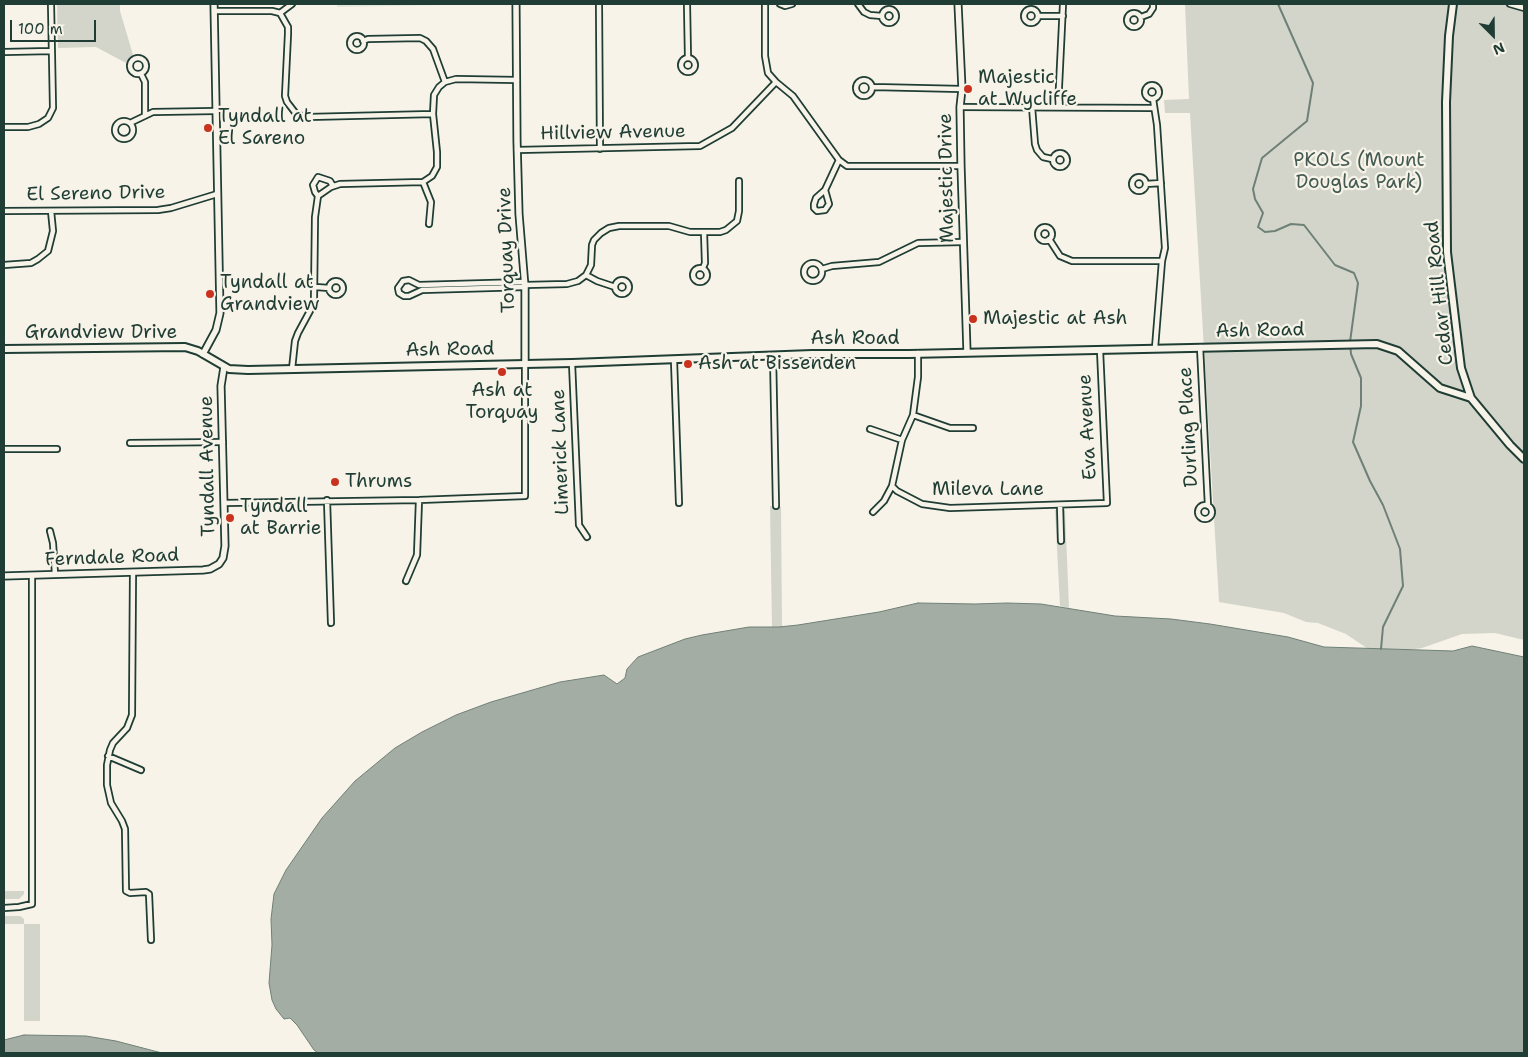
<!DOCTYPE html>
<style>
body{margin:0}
#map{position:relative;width:1528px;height:1057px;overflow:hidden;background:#f7f3e8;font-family:"Shantell Sans",sans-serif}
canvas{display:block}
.frame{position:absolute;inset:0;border:5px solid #1f3d34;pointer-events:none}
.north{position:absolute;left:1468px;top:10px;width:50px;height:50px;-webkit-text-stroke:4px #f7f3e8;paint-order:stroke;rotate:157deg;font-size:14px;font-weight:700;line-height:20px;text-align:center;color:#1f3d34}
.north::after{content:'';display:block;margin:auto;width:18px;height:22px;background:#1f3d34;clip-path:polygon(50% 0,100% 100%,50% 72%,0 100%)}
.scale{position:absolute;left:10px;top:20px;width:86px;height:22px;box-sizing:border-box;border:2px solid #1f3d34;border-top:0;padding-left:6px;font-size:15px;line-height:18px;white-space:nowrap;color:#1f3d34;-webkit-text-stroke:4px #f7f3e8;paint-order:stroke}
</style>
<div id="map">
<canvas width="1528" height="1057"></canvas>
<div class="frame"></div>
<div class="north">N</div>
<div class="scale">100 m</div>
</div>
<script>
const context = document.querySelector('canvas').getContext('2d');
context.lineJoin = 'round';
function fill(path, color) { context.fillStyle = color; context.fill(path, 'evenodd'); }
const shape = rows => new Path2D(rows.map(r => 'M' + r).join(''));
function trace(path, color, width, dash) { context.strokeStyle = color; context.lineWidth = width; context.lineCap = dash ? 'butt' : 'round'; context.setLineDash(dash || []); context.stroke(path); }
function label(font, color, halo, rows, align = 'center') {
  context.font = font + ' "Shantell Sans",sans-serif'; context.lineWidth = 4.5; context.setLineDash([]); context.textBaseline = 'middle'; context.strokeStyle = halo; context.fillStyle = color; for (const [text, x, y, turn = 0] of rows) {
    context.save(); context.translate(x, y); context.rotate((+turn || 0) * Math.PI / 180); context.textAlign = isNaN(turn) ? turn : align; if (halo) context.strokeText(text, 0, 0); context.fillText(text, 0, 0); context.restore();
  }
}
fill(shape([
 [337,4,489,4,337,7]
]), '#e5e4d9');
fill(shape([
 [57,4,120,4,120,11,133,55,126,63,96,47,58,48],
 [1185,4,1524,4,1524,640,1495,633,1462,634,1422,648,1377,655,1346,634,1318,623,1306,622,1284,613,1219,602,1190,113,1165,113,1164,100,1189,99],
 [770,506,781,507,782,627,772,627],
 [1055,510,1065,510,1069,608,1060,606],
 [4,891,24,891,24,894,19,899,4,899],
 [4,916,20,916,24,919,24,924,40,924,40,1021,24,1021,24,924,4,924]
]), '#d3d5ca');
const water = shape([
 [918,603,975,604,1007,603,1041,604,1115,616,1171,619,1210,624,1288,637,1324,647,1453,651,1472,646,1524,657,1524,1053,318,1053,314,1050,297,1025,290,1018,284,1019,276,1009,272,1000,269,983,272,945,271,919,274,894,286,870,322,818,355,781,395,748,422,732,456,715,491,702,560,682,604,675,617,684,625,678,627,669,638,657,685,639,702,635,749,627,779,627,798,625,879,612,918,603],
 [24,1035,86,1036,116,1041,162,1053,4,1053,4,1040,24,1035]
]);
fill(water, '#a4ada3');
trace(water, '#6f8077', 1);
trace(shape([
 [1278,4,1313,83,1307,121,1262,158,1253,189,1255,199,1263,213,1258,227,1265,232,1275,231,1291,224,1304,225,1335,265,1354,273,1358,283,1350,342,1351,354,1361,378,1361,406,1353,442,1370,481,1383,505,1400,549,1403,586,1383,627,1381,649]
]), '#6f8077', 2);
const minor = shape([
 [599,4,600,149],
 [687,4,688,58],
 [765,4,765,56,768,73,776,82,793,96,839,160,847,166,961,166],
 [780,4,785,6,792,4],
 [858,4,864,12,870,15,882,16],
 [1510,4,1524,8],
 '882 16a7 7 0 1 1 14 0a7 7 0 1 1-14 0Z',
 '1024 16a7 7 0 1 1 14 0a7 7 0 1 1-14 0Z',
 [214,11,272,11,280,13,288,27,288,34,285,96,287,102,297,115,308,117,433,114],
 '1127 20a7 7 0 1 1 14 0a7 7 0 1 1-14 0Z',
 [280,13,292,4],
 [1038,16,1063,16],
 [1141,17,1149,14,1153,8,1153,4],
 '350 43a7 7 0 1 1 14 0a7 7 0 1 1-14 0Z',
 [363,41,368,39,420,38,426,41,433,49,445,82],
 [4,52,52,51],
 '130 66a8 8 0 1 1 16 0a8 8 0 1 1-16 0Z',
 '681 65a7 7 0 1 1 14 0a7 7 0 1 1-14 0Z',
 [141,74,145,82,145,115],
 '856 88a8 8 0 1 1 16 0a8 8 0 1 1-16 0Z',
 '1145 92a7 7 0 1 1 14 0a7 7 0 1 1-14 0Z',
 [873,87,962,89],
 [1153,99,1157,125,1165,248,1162,261,1155,348],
 [960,107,1154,108],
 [1032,107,1035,144,1037,150,1043,157,1052,159],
 [1058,107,1063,4],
 '115 130a9 9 0 1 1 18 0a9 9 0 1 1-18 0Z',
 [130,123,153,112,215,111],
 [4,127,28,127,39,124,48,118,53,108,51,4],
 [517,150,700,146,732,128,776,82],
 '1053 160a7 7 0 1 1 14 0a7 7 0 1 1-14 0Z',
 '1132 184a7 7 0 1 1 14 0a7 7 0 1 1-14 0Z',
 [423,182,431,202,429,224],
 [1146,184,1161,183],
 [825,190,829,204,825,210,817,211,814,208,814,204,816,198,825,190,839,160],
 [318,196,315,192,313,185,318,177,330,181,333,186],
 [4,211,158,210,171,208,217,194],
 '1038 234a7 7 0 1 1 14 0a7 7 0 1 1-14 0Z',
 [1049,239,1060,256,1072,261,1162,261],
 '804 272a9 9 0 1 1 18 0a9 9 0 1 1-18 0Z',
 [4,265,31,263,38,259,48,251,53,231,51,211],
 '693 275a7 7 0 1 1 14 0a7 7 0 1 1-14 0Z',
 [703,268,705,263,704,232],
 [822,269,832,266,879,262,918,243,963,242],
 [586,275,597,281,615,287],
 '615 287a7 7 0 1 1 14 0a7 7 0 1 1-14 0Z',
 '329 288a7 7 0 1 1 14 0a7 7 0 1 1-14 0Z',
 [525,282,419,285,409,280,403,281,398,288,399,293,404,296,409,296,422,290,525,287],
 [525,285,567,284,578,281,586,275,591,265,592,245,594,240,601,233,609,228,619,226,669,226,690,232,720,232,726,230,737,221,739,211,739,181],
 [316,287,329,288],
 [1200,347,1208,506],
 [918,353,918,377,913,415,902,440,892,486,897,491,922,504,950,508,1107,503,1100,350],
 [773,355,776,506],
 [674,360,679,503],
 [572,363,579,525,587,537],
 [292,369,295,341,298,333,311,309,314,299,315,217,318,196,331,187,340,184,423,182,432,176,437,167,437,152,433,114,434,95,439,87,445,82,456,79,517,80],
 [913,415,950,428,973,428],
 [870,429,902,440],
 [130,443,223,442],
 [4,449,57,449],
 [327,500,331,623],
 [224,503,419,500,525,496,525,364],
 '1198 512a7 7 0 1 1 14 0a7 7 0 1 1-14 0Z',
 [1060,505,1061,541],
 [873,512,884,501,892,486],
 [50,531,53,543,55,574],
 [133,572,132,715,127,728,113,743,110,750,107,765,107,785,111,803,122,821,125,829,126,891,130,893,146,892,149,894,151,940],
 [406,581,417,555,419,500],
 [108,756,141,770],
 [4,908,19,907,32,904,32,575]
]);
const tertiary = shape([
 [516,4,517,141,519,214,525,287,525,364],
 [958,4,962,89,960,107,961,166,967,352],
 [203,354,216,330,220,313,214,4],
 [4,576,203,570,210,569,219,564,223,558,225,546,221,386,224,367]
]);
const secondary = shape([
 [1453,4,1449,36,1446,102,1447,252,1461,368,1471,398,1510,445,1524,459],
 [4,349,185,347,198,351,229,369,248,370,572,363,812,354,909,354,1377,344,1398,351,1440,388,1471,398]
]);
trace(minor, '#1f3d34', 8);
trace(tertiary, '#1f3d34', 9);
trace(secondary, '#1f3d34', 10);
trace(minor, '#f7f3e8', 4.5);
trace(tertiary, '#f7f3e8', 5.5);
trace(secondary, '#f7f3e8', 6);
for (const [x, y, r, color] of [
 [968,89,5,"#c8321e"],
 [208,128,5,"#c8321e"],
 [210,294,5,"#c8321e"],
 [973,319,5,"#c8321e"],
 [688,364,5,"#c8321e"],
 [502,372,5,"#c8321e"],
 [335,482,5,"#c8321e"],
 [230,518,5,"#c8321e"]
]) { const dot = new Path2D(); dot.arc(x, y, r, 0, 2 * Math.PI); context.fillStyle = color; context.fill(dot); trace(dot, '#f7f3e8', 2); }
label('19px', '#1f3d34', '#f7f3e8', [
 ["Majestic",978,78],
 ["at Wycliffe",978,100],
 ["Tyndall at",218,117],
 ["El Sareno",218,139],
 ["Tyndall at",220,283],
 ["Grandview",220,305],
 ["Majestic at Ash",983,319],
 ["Ash at Bissenden",698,364],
 ["Ash at",502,391,"center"],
 ["Torquay",502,413,"center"],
 ["Thrums",345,482],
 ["Tyndall",240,507],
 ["at Barrie",240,529]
], 'left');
label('19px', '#1f3d34', '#f7f3e8', [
 ["Hillview Avenue",613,133,-1],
 ["Majestic Drive",947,178,-91],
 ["El Sereno Drive",96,194,-1],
 ["Torquay Drive",507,250,-92],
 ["Cedar Hill Road",1440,293,-96],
 ["Ash Road",1260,331,-1],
 ["Grandview Drive",101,333],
 ["Ash Road",855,339],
 ["Ash Road",450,350,-1],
 ["Eva Avenue",1088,427,-93],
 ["Durling Place",1189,427,-93],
 ["Limerick Lane",561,452,-92],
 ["Tyndall Avenue",208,466,-91],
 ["Mileva Lane",988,490],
 ["Ferndale Road",112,558,-2]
]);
label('19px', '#435b52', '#f7f3e8', [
 ["PKOLS (Mount",1359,161],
 ["Douglas Park)",1359,183]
]);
</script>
